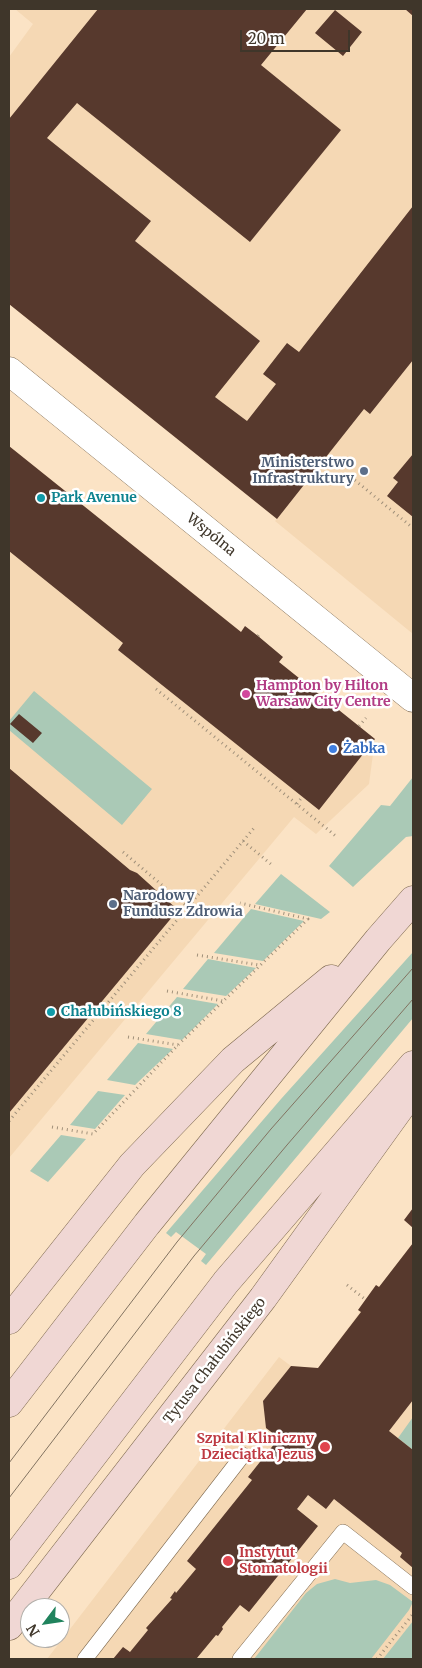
<!DOCTYPE html>
<meta charset="utf-8">
<style>
body{margin:0}
#map{position:relative;width:422px;height:1668px;overflow:hidden;background:#fbe3c5;font-family:Merriweather,serif}
canvas{display:block}
.frame{position:absolute;inset:0;border:10px solid #3f362a;pointer-events:none}
.north{position:absolute;left:20px;top:1598px;width:50px;height:50px;box-sizing:border-box;background:#fff;border:1px solid #b2afaa;border-radius:50%;rotate:239deg;font-size:14px;font-weight:700;line-height:20px;text-align:center;color:#3f362a}
.north::after{content:'';display:block;margin:auto;width:18px;height:22px;background:#20835d;clip-path:polygon(50% 0,100% 100%,50% 72%,0 100%)}
.scale{position:absolute;left:240px;top:30px;width:110px;height:22px;box-sizing:border-box;border:2px solid #3f362a;border-top:0;padding-left:6px;font-size:15px;line-height:18px;white-space:nowrap;color:#3f362a;-webkit-text-stroke:4px #fff;paint-order:stroke}
</style>
<div id="map">
<canvas width="422" height="1668"></canvas>
<div class="frame"></div>
<div class="north">N</div>
<div class="scale">20 m</div>
</div>
<script>
const context = document.querySelector('canvas').getContext('2d');
context.lineJoin = 'round';
function fill(path, color) { context.fillStyle = color; context.fill(path, 'evenodd'); }
const shape = rows => new Path2D(rows.map(r => 'M' + r).join(''));
function trace(path, color, width, dash) { context.strokeStyle = color; context.lineWidth = width; context.lineCap = dash ? 'butt' : 'round'; context.setLineDash(dash || []); context.stroke(path); }
function label(font, color, halo, rows, align = 'center') {
  context.font = font + ' Merriweather,serif'; context.lineWidth = 5; context.setLineDash([]); context.textBaseline = 'middle'; context.strokeStyle = halo; context.fillStyle = color; for (const [text, x, y, turn = 0] of rows) {
    context.save(); context.translate(x, y); context.rotate((+turn || 0) * Math.PI / 180); context.textAlign = isNaN(turn) ? turn : align; if (halo) context.strokeText(text, 0, 0); context.fillText(text, 0, 0); context.restore();
  }
}
fill(shape([
 [15,9,413,9,413,634,275,521,277,519,9,304,9,57,33,24],
 [9,446,375,739,369,784,316,834,294,817,9,1158],
 [413,1243,413,1659,47,1659,279,1357,291,1366,318,1368,360,1312,358,1310,376,1285,379,1287]
]), '#f5d8b4');
fill(shape([
 [34,691,152,789,122,825,9,730,9,721],
 [413,777,413,836,406,837,353,887,329,866,381,805,390,806],
 [281,874,330,912,321,919,255,904],
 [251,909,304,921,263,961,214,953],
 [413,952,413,1018,206,1265,201,1261,206,1254,176,1232,171,1237,166,1233,281,1099],
 [208,959,256,968,226,996,183,989],
 [177,997,218,1004,182,1040,146,1034],
 [138,1043,173,1049,135,1085,107,1080],
 [98,1091,125,1095,95,1129,70,1125],
 [61,1135,86,1139,48,1182,30,1171],
 [413,1417,413,1450,398,1438],
 [335,1579,350,1583,376,1580,390,1585,413,1602,409,1610,371,1659,254,1659,306,1593,317,1584],
 [413,1621,413,1659,383,1659]
]), '#aac9b6');
fill(shape([
 [98,9,307,9,261,65,341,130,250,242,77,103,47,138,151,221,135,241,260,341,215,397,247,421,276,384,263,374,287,343,299,352,413,206,413,360,370,414,364,409,277,519,9,304,9,119],
 [405,9,413,9,413,16],
 [335,10,362,32,343,56,315,33],
 [9,446,241,632,245,626,258,636,283,657,279,662,375,739,319,810,118,650,123,643,9,551],
 [413,454,413,517,387,496,398,482,393,478],
 [19,714,42,733,33,743,10,724],
 [9,768,130,870,137,873,178,910,9,1113],
 [413,1208,413,1228,404,1220],
 [413,1243,413,1400,389,1431,413,1450,413,1568,400,1557,402,1553,334,1499,326,1509,308,1495,297,1509,318,1526,249,1612,240,1605,222,1627,223,1629,218,1636,216,1635,197,1658,199,1659,113,1659,123,1647,130,1652,148,1630,146,1628,172,1599,170,1598,175,1591,176,1593,196,1569,187,1561,252,1480,248,1477,279,1438,266,1428,263,1401,291,1366,318,1368,361,1312,358,1310,376,1285,379,1287]
]), '#57392d');
const lane = shape([
 [85,1659,243,1455],
 [240,1659,343,1532,413,1587]
]);
const street = shape([
 [9,371,413,698]
]);
const secondary = shape([
 [9,1320,132,1165,233,1060,331,979],
 [9,1403,147,1224,378,940,413,900],
 [9,1565,226,1282,413,1065],
 [9,1626,263,1298,413,1090]
]);
trace(lane, '#7d684e', 16);
trace(street, '#7d684e', 29);
trace(secondary, '#7d684e', 29);
trace(shape([
 [351,477,413,528],
 [258,636,261,632],
 [156,689,337,837],
 [359,726,366,718],
 [297,804,302,797],
 [243,841,272,865],
 [123,852,188,907],
 [197,955,259,965],
 [167,991,223,1001],
 [128,1037,178,1045],
 [9,1121,254,828],
 [52,1127,93,1134,178,1045,308,919,240,903],
 [347,1285,366,1300],
 [377,1659,413,1614]
]), '#a0907a', 3, [1, 4]);
trace(lane, '#fff', 15);
trace(street, '#fff', 28);
trace(secondary, '#f0d7d4', 28);
trace(shape([
 [9,1463,177,1242,271,1129,413,968],
 [9,1498,194,1256,287,1145,413,999]
]), '#827361', 1);
for (const [x, y, r, color] of [
 [364,471,5,"#5c6f8a"],
 [41,498,5,"#0f9aa8"],
 [246,694,5,"#d1479c"],
 [333,749,5,"#3f7fe0"],
 [113,904,5,"#5c6f8a"],
 [51,1012,5,"#0f9aa8"],
 [325,1447,6,"#e0444e"],
 [228,1561,6,"#e0444e"]
]) { const dot = new Path2D(); dot.arc(x, y, r, 0, 2 * Math.PI); context.fillStyle = color; context.fill(dot); trace(dot, '#fff', 2); }
label('bold 14px', '#4e5e75', '#fff', [
 ["Ministerstwo",354,463],
 ["Infrastruktury",354,479],
 ["Narodowy",123,896,"left"],
 ["Fundusz Zdrowia",123,912,"left"]
], 'right');
label('bold 14px', '#0d838f', '#fff', [
 ["Park Avenue",51,498],
 ["Chałubińskiego 8",61,1012]
], 'left');
label('14px', '#3f362a', '#fff', [
 ["Wspólna",211,535,39],
 ["Tytusa Chałubińskiego",215,1361,-52]
]);
label('bold 14px', '#b23c85', '#fff', [
 ["Hampton by Hilton",256,686],
 ["Warsaw City Centre",256,702]
], 'left');
label('bold 14px', '#366cbe', '#fff', [
 ["Żabka",343,749]
], 'left');
label('bold 14px', '#be3a42', '#fff', [
 ["Szpital Kliniczny",314,1439],
 ["Dzieciątka Jezus",314,1455],
 ["Instytut",239,1553,"left"],
 ["Stomatologii",239,1569,"left"]
], 'right');
</script>
